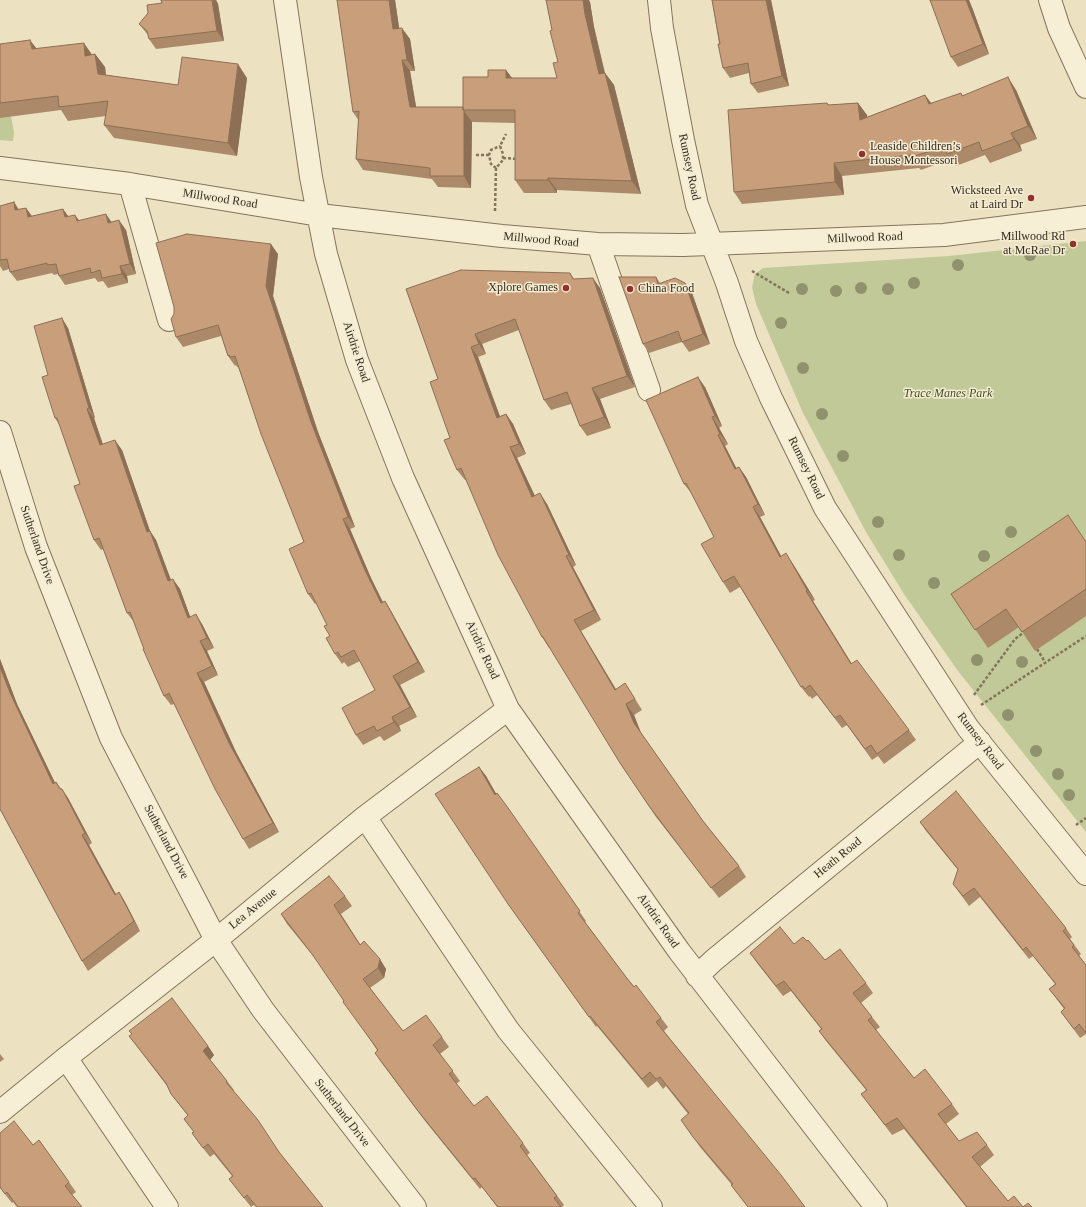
<!DOCTYPE html>
<meta charset="utf-8">
<style>
body{margin:0}
canvas{display:block;background:#ece2c2}
</style>
<canvas width="1086" height="1207"></canvas>
<script>
const context = document.querySelector('canvas').getContext('2d');
context.lineJoin = 'round';
function fill(path, color) { context.fillStyle = color; context.fill(path, 'evenodd'); }
const shape = rows => new Path2D(rows.map(r => 'M' + r).join(''));
function trace(path, color, width, dash) { context.strokeStyle = color; context.lineWidth = width; context.lineCap = dash ? 'butt' : 'round'; context.setLineDash(dash || []); context.stroke(path); }
function label(font, color, halo, rows, align = 'center') {
  context.font = font + ' Georgia,serif'; context.lineWidth = 3; context.setLineDash([]); context.textBaseline = 'middle'; context.strokeStyle = halo; context.fillStyle = color; for (const [text, x, y, turn = 0] of rows) {
    context.save(); context.translate(x, y); context.rotate((+turn || 0) * Math.PI / 180); context.textAlign = isNaN(turn) ? turn : align; if (halo) context.strokeText(text, 0, 0); context.fillText(text, 0, 0); context.restore();
  }
}
fill(shape([
 [9,105,14,132,13,141,0,140,0,117],
 [1086,241,1086,832,958,671,904,594,866,532,803,413,756,304,752,287,755,274,763,268,949,256]
]), '#c0c997');
const minor = shape([
 [285,0,311,177,326,254,357,360,403,478,508,709,679,951,876,1207],
 [659,0,662,28,683,140,697,205,727,283,746,341,771,398,825,508,968,728,1086,874],
 [1050,0,1059,28,1086,87],
 [0,168,130,184,319,215,502,236,598,244,683,245,944,235,1086,217],
 [130,184,169,320],
 [598,244,649,390],
 [0,432,36,547,111,738,216,940,263,1010,415,1207],
 [365,817,508,1030,651,1207],
 [697,976,714,960,980,742],
 [66,1058,167,1207],
 [0,1112,66,1058,216,940,365,817,508,709]
]);
trace(minor, '#85735a', 24);
trace(shape([
 [476,155,489,155],
 [503,158,518,159],
 [496,168,491,164,489,155,491,150,500,146],
 [495,211,496,168,503,160,503,154,500,146,506,134],
 [752,271,789,293],
 [1037,649,1045,662],
 [974,695,1015,639,1023,633],
 [981,705,1086,636],
 [1076,825,1086,818]
]), '#85735a', 2.5, [3, 2]);
trace(minor, '#f7efd5', 22);
context.fillStyle = '#8f926c';
for (const [x, y] of [
 [1030,255],
 [958,265],
 [914,283],
 [861,288],
 [802,289],
 [888,289],
 [836,291],
 [781,323],
 [803,368],
 [822,414],
 [843,456],
 [878,522],
 [1011,532],
 [899,555],
 [984,556],
 [934,583],
 [977,660],
 [1022,662],
 [1008,715],
 [1036,751],
 [1058,774],
 [1069,795]
]) { context.beginPath(); context.arc(x, y, 6, 0, 2 * Math.PI); context.fill(); }
fill(shape([
 [161,0,216,0,218,4,224,41,156,49,149,39,148,35,139,24,162,3],
 [395,0,399,28,410,39,415,71,410,71,416,107,463,107,488,77,506,70,512,78,557,78,558,62,552,30,590,2,594,27,605,73,614,85,641,194,557,190,557,193,524,193,515,180,515,123,472,122,471,188,438,187,432,179,363,170,356,159,359,121,353,112],
 [712,0,771,0,772,5,789,86,758,93,751,84,749,73,730,78,723,68],
 [930,0,969,0,973,10,989,54,958,67,951,57],
 [0,44,92,55,95,54,105,67,106,75,178,85,247,78,237,156,114,138,104,125,106,116,68,121,61,110,0,118],
 [1016,90,1037,139,1020,145,1022,151,990,163,985,155,956,166,951,159,921,170,919,168,842,176,844,195,742,204,734,192,827,103,829,105,858,103,867,115,867,117,925,95,931,103,963,95],
 [14,202,19,210,26,208,32,216,63,209,68,216,79,221,112,222,126,230,136,274,127,276,128,283,108,288,103,281,98,282,95,278,65,285,59,276,58,274,54,275,52,273,17,281,10,272,9,269,3,271,0,266,0,206],
 [278,254,273,296,318,432,355,527,350,529,371,578,383,602,385,601,391,611,425,672,400,685,417,717,399,726,401,731,384,741,380,736,363,745,356,735,375,690,360,661,348,667,344,662,342,664,335,654,327,625,316,603,315,604,308,594,304,542,238,367,237,367,236,365,235,366,228,356,221,336,183,347,176,337],
 [570,273,574,279,600,288,635,387,600,399,611,428,587,436,580,426,571,404,551,410,544,400,519,330,482,344,486,354,478,357,500,416,506,414,513,424,526,454,517,458,535,496,547,504,576,565,573,567,601,620,581,631,616,689,625,683,632,694,642,710,634,715,641,733,703,821,739,866,746,877,719,898,656,817,620,763,550,647,549,648,542,637,466,480,465,480,457,470,438,379,406,289],
 [656,277,660,283,685,283,692,293,710,344,689,352,682,342,649,353,643,344],
 [68,328,95,418,94,418,103,444,122,450,150,531,156,540,171,580,180,589,190,617,202,624,214,648,207,651,218,675,204,682,236,752,279,832,249,849,243,839,174,704,171,705,164,696,144,649,134,622,127,613,103,549,101,550,94,540,80,484,60,426,55,418,48,375],
 [705,387,722,426,719,428,728,444,725,446,736,468,739,467,746,477,765,515,760,517,781,556,793,564,815,600,813,601,852,664,909,730,916,740,884,764,878,756,872,760,847,725,842,728,817,695,812,699,810,696,809,697,801,687,740,587,730,593,723,582,714,537,692,494,684,484],
 [1086,542,1086,616,1035,651,1019,627,988,648,951,594],
 [0,659,17,704,55,783,56,782,68,798,92,843,89,845,116,894,119,892,125,902,140,931,88,971,82,961,1,811,0,811],
 [479,767,486,776,496,794,497,793,586,921,585,922,626,977,661,1018,668,1027,664,1031,805,1207,748,1207,731,1185,732,1185,700,1147,681,1120,688,1114,666,1086,663,1089,657,1081,648,1088,597,1026,596,1027,508,904],
 [920,822,1066,928,1072,937,1070,939,1081,954,1079,956,1086,965,1086,1034,1080,1038,1061,1012,1064,1009,1049,989,1055,984,1033,956,1029,959,980,897,969,906,953,884,958,870,926,831],
 [345,896,352,906,341,914,360,944,386,969,384,978,370,988,403,1031,442,1037,449,1047,440,1054,460,1081,456,1084,474,1106,523,1143,530,1153,527,1155,564,1205,562,1207,497,1207,482,1187,480,1189,425,1121,381,1062,375,1053,377,1050,318,962,287,924,281,914],
 [807,941,825,960,866,983,873,993,861,1003,880,1027,876,1030,914,1078,952,1104,959,1114,946,1124,959,1141,987,1145,994,1155,980,1167,1008,1201,1023,1207,1032,1207,966,1207,904,1129,892,1135,861,1094,866,1090,826,1041,819,1031,821,1029,791,991,783,996,757,963,750,953,794,944],
 [129,1036,208,1046,214,1055,210,1060,227,1081,234,1090,233,1091,281,1155,323,1207,256,1207,254,1205,251,1207,229,1179,232,1176,214,1154,210,1157,199,1143,192,1133,194,1132,184,1119,188,1116,171,1094,167,1086],
 [0,1054,4,1059,0,1062],
 [0,1133,33,1145,39,1140,76,1192,72,1195,82,1207,17,1207,13,1202,12,1203,0,1188]
]), '#ac8969');
fill(shape([
 [212,0,216,0,218,4,224,41,217,31],
 [389,0,395,0,401,40,393,29],
 [583,0,589,0,590,2,594,27,608,87,599,74,585,14],
 [766,0,771,0,772,5,789,86,782,76],
 [966,0,969,0,973,10,989,54,983,44],
 [402,28,410,39,415,71,407,60],
 [30,40,40,53,32,49],
 [84,43,93,56,85,56],
 [95,54,105,67,107,87,98,74],
 [402,60,410,71,418,118,410,107],
 [238,64,247,78,237,156,228,143],
 [506,70,515,82,506,78],
 [605,73,614,85,641,194,632,181],
 [1008,77,1016,90,1037,139,1028,126],
 [925,95,934,107,929,104],
 [858,103,867,115,869,133,860,120],
 [464,111,472,122,471,188,464,176],
 [1011,133,1020,145,1022,151,1014,139],
 [834,163,842,176,844,195,835,182],
 [548,178,557,190,557,193,548,180],
 [14,202,20,212,15,210],
 [26,208,33,218,28,217],
 [63,209,70,219,65,217],
 [106,214,113,224,108,223],
 [75,215,82,224,77,221],
 [119,220,126,230,136,274,130,264],
 [271,244,278,254,273,296,318,432,355,527,348,517,311,422,266,286],
 [120,266,127,276,128,283,122,274],
 [593,278,600,288,635,387,627,376],
 [685,283,692,293,710,344,703,334],
 [62,318,68,328,95,418,89,408],
 [475,334,482,344,486,354,479,344],
 [471,347,478,357,504,428,497,418],
 [698,377,705,387,722,426,715,416],
 [592,388,600,399,611,428,604,417],
 [87,409,94,418,106,455,100,445],
 [506,414,513,424,526,454,519,444],
 [712,417,719,428,728,444,720,434],
 [718,435,725,446,742,479,735,469],
 [115,440,122,450,150,531,156,540,175,591,168,581,147,532],
 [510,447,517,458,540,507,532,497],
 [739,467,746,477,765,515,758,504],
 [540,493,547,504,576,565,569,555],
 [753,507,760,517,787,567,780,557],
 [343,519,350,529,371,578,388,613,381,603,364,568],
 [786,553,793,564,815,600,807,590],
 [566,556,573,567,601,620,594,610],
 [173,579,180,589,194,627,188,618],
 [806,591,813,601,858,674,851,664],
 [385,601,391,611,425,672,418,662],
 [196,614,202,624,214,648,207,638],
 [574,620,581,631,622,700,615,690],
 [200,641,207,651,218,675,212,666],
 [0,659,17,704,60,793,53,784,11,695,0,667],
 [197,673,204,682,236,752,279,832,273,823,229,743],
 [393,676,400,685,417,717,410,707],
 [626,704,634,715,641,733,634,723],
 [392,717,399,726,401,731,394,722],
 [479,767,486,776,502,804,495,795],
 [62,789,68,798,92,843,85,833],
 [82,835,89,845,121,904,115,895],
 [119,892,125,902,140,931,134,921],
 [380,959,386,969,384,978,378,968],
 [208,1046,214,1055,210,1060,203,1051]
]), '#8c6f55');
const building = shape([
 [161,0,212,0,217,31,149,39,147,31,139,24,148,13,147,5,162,3,161,0],
 [337,0,389,0,393,29,402,28,407,60,402,60,410,107,463,107,463,110,464,111,464,176,430,176,430,168,356,159,359,111,353,112,337,0],
 [546,0,583,0,585,14,599,74,605,73,632,181,548,178,548,180,515,180,515,110,463,110,463,77,488,77,488,70,506,70,506,78,557,78,553,63,558,62,550,31,552,30,546,0],
 [712,0,766,0,782,76,751,84,748,63,723,68,718,44,720,44,712,0],
 [930,0,966,0,983,44,951,57,930,0],
 [30,40,32,49,84,43,85,56,95,54,98,74,178,85,182,57,238,64,228,143,104,125,108,101,59,107,58,96,0,103,0,44,30,40],
 [1008,77,1028,126,1011,133,1014,139,982,151,979,142,947,154,945,146,912,157,911,155,834,163,835,182,734,192,728,110,827,103,828,105,858,103,860,120,925,95,929,104,961,93,962,96,1008,77],
 [14,202,15,210,26,208,28,217,63,209,65,217,75,215,77,221,106,214,108,223,119,220,130,264,120,266,122,274,102,278,100,270,91,273,90,268,59,276,56,264,47,265,47,263,10,272,7,259,0,260,0,206,14,202],
 [187,234,271,244,266,286,311,422,348,517,343,519,364,568,381,603,385,601,418,662,393,676,410,707,392,717,394,722,377,731,374,726,356,735,342,708,375,690,354,650,341,657,338,652,335,654,326,638,330,636,324,626,327,625,311,593,308,594,289,549,304,542,261,434,235,356,230,357,229,355,228,356,218,325,176,337,171,319,174,314,174,307,156,243,187,234],
 [461,270,570,273,573,279,593,278,627,376,592,388,604,417,580,426,567,392,544,400,515,319,475,334,479,344,471,347,497,418,506,414,519,444,510,447,532,497,540,493,569,555,566,556,594,610,574,620,615,690,625,683,635,699,626,704,634,723,703,821,739,866,711,888,649,806,620,763,543,637,542,637,498,555,461,468,457,470,444,440,450,438,430,382,438,379,406,289,461,270],
 [619,277,656,277,658,284,675,278,685,283,703,334,682,342,678,331,643,344,619,277],
 [62,318,89,408,87,409,100,445,115,440,147,532,150,531,168,581,173,579,188,618,196,614,207,638,200,641,212,666,197,673,229,743,273,823,243,839,215,789,169,693,164,696,143,649,144,649,130,612,127,613,100,540,99,538,94,540,74,486,80,484,57,418,55,418,42,377,48,375,34,326,62,318],
 [698,377,715,416,712,417,720,434,718,435,735,469,739,467,758,504,753,507,780,557,786,553,807,590,806,591,851,664,857,660,909,730,877,754,871,745,865,749,840,715,835,718,810,685,805,689,803,686,801,687,734,576,723,582,701,544,714,537,686,483,684,484,646,400,698,377],
 [1068,515,1086,542,1086,589,1022,632,1006,609,975,630,951,594,1068,515],
 [0,667,11,695,53,784,56,782,60,789,62,789,85,833,82,835,115,895,119,892,134,921,82,961,0,809,0,667],
 [479,767,495,795,497,793,506,805,580,911,578,913,626,977,634,987,636,985,661,1018,656,1022,781,1175,805,1207,748,1207,731,1185,733,1184,693,1137,681,1120,689,1113,660,1077,656,1079,650,1072,642,1079,590,1016,589,1017,508,904,435,794,479,767],
 [956,791,1066,928,1063,931,1074,945,1072,947,1086,965,1086,1033,1079,1024,1074,1029,1061,1012,1065,1008,1049,989,1056,984,1026,947,1023,950,974,888,963,896,953,884,958,869,920,822,956,791],
 [329,876,345,896,334,905,360,945,364,941,380,959,378,968,363,979,403,1031,426,1015,442,1037,433,1045,453,1071,449,1074,474,1106,487,1096,523,1143,520,1146,557,1196,554,1198,561,1207,498,1207,475,1178,473,1179,418,1111,375,1053,378,1050,343,1002,344,1001,312,954,281,914,329,876],
 [780,927,794,944,803,937,807,941,808,940,825,960,840,949,866,983,853,993,872,1017,868,1020,914,1078,925,1069,952,1104,938,1114,959,1141,977,1132,987,1145,972,1157,1008,1201,1014,1196,1023,1207,1028,1203,1032,1207,967,1207,897,1118,885,1125,861,1094,867,1090,819,1031,822,1029,784,981,776,986,750,953,780,927],
 [172,998,208,1046,203,1051,227,1081,226,1082,258,1120,279,1152,323,1207,257,1207,247,1195,244,1198,229,1179,233,1176,208,1144,203,1148,192,1133,194,1132,184,1119,188,1115,171,1094,166,1083,129,1036,132,1034,129,1031,172,998],
 [14,1121,33,1145,39,1140,69,1182,65,1186,82,1207,18,1207,7,1192,5,1194,0,1187,0,1133,14,1121]
]);
fill(building, '#c89f7a');
trace(building, '#8c6f55', 1);
for (const [x, y, r, color] of [
 [862,154,4,"#91322d"],
 [1031,198,4,"#91322d"],
 [1073,244,4,"#91322d"],
 [566,288,4,"#91322d"],
 [630,289,4,"#91322d"]
]) { const dot = new Path2D(); dot.arc(x, y, r, 0, 2 * Math.PI); context.fillStyle = color; context.fill(dot); trace(dot, '#f4ecd2', 1.5); }
label('12px', '#352b1e', '#f4ecd2', [
 ["Leaside Children’s",870,147,"left"],
 ["House Montessori",870,161,"left"],
 ["Wicksteed Ave",1023,191],
 ["at Laird Dr",1023,205],
 ["Millwood Rd",1065,237],
 ["at McRae Dr",1065,251],
 ["Xplore Games",558,288],
 ["China Food",638,289,"left"]
], 'right');
label('12px', '#352b1e', '#f4ecd2', [
 ["Rumsey Road",689,167,78],
 ["Millwood Road",220,199,9],
 ["Millwood Road",865,238,-2],
 ["Millwood Road",541,240,5],
 ["Airdrie Road",356,352,72],
 ["Rumsey Road",806,468,64],
 ["Sutherland Drive",37,545,71],
 ["Airdrie Road",482,650,65],
 ["Rumsey Road",980,741,53],
 ["Sutherland Drive",166,842,62],
 ["Heath Road",838,858,-39],
 ["Lea Avenue",253,909,-39],
 ["Airdrie Road",658,921,55],
 ["Sutherland Drive",342,1113,52]
]);
label('italic 12px', '#435125', '#f4ecd2', [
 ["Trace Manes Park",948,394]
]);
</script>
